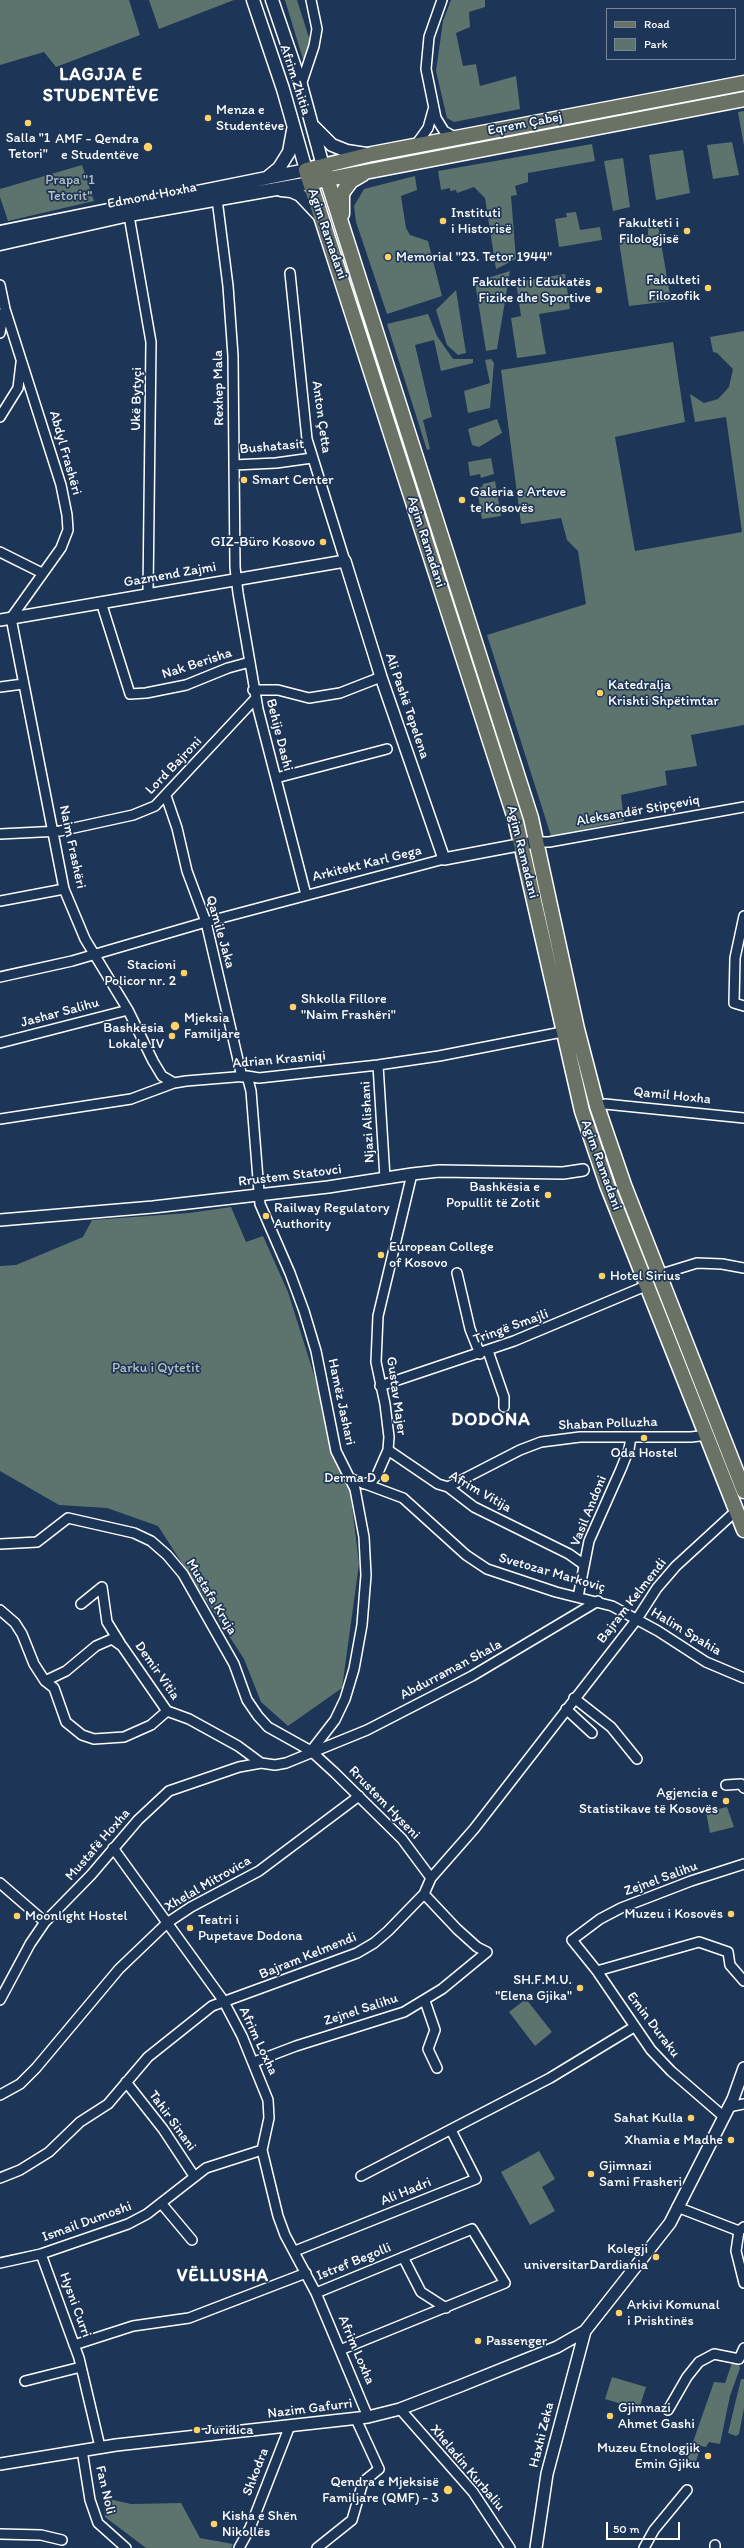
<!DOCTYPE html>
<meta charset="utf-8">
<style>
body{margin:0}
#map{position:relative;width:744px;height:2548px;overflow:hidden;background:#1d3557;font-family:Itim,sans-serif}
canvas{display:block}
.legend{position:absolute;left:606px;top:8px;width:130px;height:52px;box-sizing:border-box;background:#1d3557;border:1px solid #77869a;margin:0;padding:5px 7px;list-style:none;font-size:12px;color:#fff}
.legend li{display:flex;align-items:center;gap:8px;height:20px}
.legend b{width:20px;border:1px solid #77869a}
.scale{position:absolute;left:606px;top:2522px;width:74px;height:18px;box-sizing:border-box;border:2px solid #fff;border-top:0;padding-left:5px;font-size:12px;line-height:14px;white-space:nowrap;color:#fff;-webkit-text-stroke:3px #1d3557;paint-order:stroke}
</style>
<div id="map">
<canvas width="744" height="2548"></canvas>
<ul class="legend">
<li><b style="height:5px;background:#6a7266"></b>Road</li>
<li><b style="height:11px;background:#5d736e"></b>Park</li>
</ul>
<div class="scale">50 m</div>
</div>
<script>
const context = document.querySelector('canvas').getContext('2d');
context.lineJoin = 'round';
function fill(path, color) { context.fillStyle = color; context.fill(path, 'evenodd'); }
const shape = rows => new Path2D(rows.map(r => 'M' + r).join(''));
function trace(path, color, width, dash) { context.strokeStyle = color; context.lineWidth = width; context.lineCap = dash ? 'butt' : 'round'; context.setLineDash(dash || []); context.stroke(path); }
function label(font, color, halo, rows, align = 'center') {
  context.font = font + ' Itim,sans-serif'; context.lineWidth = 3.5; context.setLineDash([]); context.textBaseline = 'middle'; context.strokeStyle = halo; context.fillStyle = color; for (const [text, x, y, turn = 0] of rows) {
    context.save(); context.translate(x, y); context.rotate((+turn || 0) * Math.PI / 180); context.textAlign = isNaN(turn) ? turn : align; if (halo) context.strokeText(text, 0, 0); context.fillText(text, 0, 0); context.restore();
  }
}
fill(shape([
 [0,0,129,0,140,35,56,67,44,52,0,65],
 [149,0,234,0,159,29],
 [285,0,297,0,311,44,305,66],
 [451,0,485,0,485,7,469,12,470,27,456,33,463,66,476,64,480,86,516,76,520,109,454,122,447,118,436,71,443,21],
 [744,111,744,146,738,112],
 [732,142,739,175,713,179,707,145],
 [592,144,595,161,528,173,528,182,515,186,517,195,511,196,516,259,496,269,485,198,474,187,457,193,456,190,450,191,450,188,441,190,438,171],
 [683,150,690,193,656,200,649,155],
 [623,158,630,207,613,211,604,161],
 [82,165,94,201,8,221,0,197,0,189],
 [415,176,417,190,401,196,406,228,410,235,428,241,442,296,387,314,356,222,354,206,364,189],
 [576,212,580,230,600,227,602,240,559,247,555,219,567,217,566,213],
 [658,225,671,301,629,306,618,235,621,234,623,239,648,235,648,228],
 [510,271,497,349,486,351,475,282],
 [565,274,570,309,539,314,546,354,517,358,511,318,521,316,516,282],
 [456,290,466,353,458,355,447,345,436,310],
 [428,314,437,336,453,359,473,359,473,363,441,371,434,340,415,345,432,417,423,420,430,449,427,450,387,324],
 [744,331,744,725,691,735,697,766,665,771,667,785,621,795,624,821,551,836,487,635,586,604,578,551,567,540,561,518,521,524,501,370,673,342,685,422,615,437,635,551,742,532,726,417,695,422,690,394,704,403,718,399,729,387,733,369,717,353,713,352,710,337],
 [491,359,494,363,490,408,468,413,464,391,490,383,485,360],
 [497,419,502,433,479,447,472,445,468,429],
 [491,458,494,474,481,478,480,474,470,476,468,462],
 [495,481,501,516,482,519,477,488,482,487,483,484],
 [231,1207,246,1242,263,1236,288,1292,350,1489,359,1564,342,1688,288,1726,261,1702,244,1659,158,1526,107,1508,59,1505,0,1471,0,1266,16,1265,83,1237,92,1220,189,1213],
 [727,1807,734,1827,710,1833,706,1812],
 [526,1999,552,2032,535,2046,509,2012],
 [539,2151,555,2179,542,2187,555,2211,530,2225,501,2172],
 [732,2363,739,2364,740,2368,730,2396,720,2444,709,2442,706,2447,701,2446,695,2464,686,2462,714,2382,725,2383],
 [612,2377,646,2387,639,2409,605,2399],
 [741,2379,744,2379,744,2408,739,2434,736,2436,728,2433],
 [104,2498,131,2504,181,2503,200,2538,233,2544,231,2548,146,2548,105,2517]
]), '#5d736e');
const minor = shape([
 [442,0,429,37,426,69,436,118,444,131,456,138],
 [301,85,314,46,317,29,311,0],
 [415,146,428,128,433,110],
 [217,199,228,286,233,356,235,567,238,593,258,709,306,895],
 [128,210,151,342,148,593],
 [290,273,307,439,345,561],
 [0,285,5,309,61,485,67,515,68,530,61,548,11,618,64,889,85,939,128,1010,153,1061,162,1076,174,1083],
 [0,333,4,312],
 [0,417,18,388,21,363],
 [234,465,276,463,312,458],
 [0,552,42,573],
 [101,602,130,694,146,693,186,685,228,668,250,662],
 [0,687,23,684],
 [253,690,278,690,309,698,340,693,381,677],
 [276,778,387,749],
 [166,796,177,828,187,871,206,922,242,1077],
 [0,834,60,831,133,815,155,806,255,699],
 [538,842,549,842,744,807],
 [0,901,64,889],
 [744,916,735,958,734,1003,744,1006],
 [0,977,72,961,206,922,444,859],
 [0,1043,128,1010],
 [378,1065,385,1178],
 [247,1076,251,1091,260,1204,290,1273,304,1311,316,1351,336,1451,355,1489,364,1537,366,1575,362,1625,354,1669,345,1699,335,1720,311,1751],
 [597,1106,605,1104,744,1118],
 [0,1119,131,1099,174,1083,186,1081,247,1076,259,1078,378,1065,439,1056,562,1032],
 [457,1273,470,1329,480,1354],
 [658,1275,697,1263,722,1264,744,1268],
 [488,1351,504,1397,504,1407],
 [380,1386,514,1341,648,1285],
 [388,1450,438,1484,448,1487,474,1507,569,1554,583,1564],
 [352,1479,403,1498,466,1555,487,1569,556,1592,612,1606,658,1631,706,1662,744,1678],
 [364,1484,372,1481,377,1475,388,1450,389,1437,385,1404,376,1362,378,1316,412,1174],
 [448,1487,520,1450,541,1442,580,1437,691,1437,708,1435],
 [0,1544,37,1542,68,1518,134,1533,151,1541,167,1555,183,1574,234,1664,247,1700,258,1716,268,1727,311,1751,335,1773,402,1839,431,1878],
 [578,1597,589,1541,621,1469,629,1449,631,1437],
 [81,1604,102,1587,107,1622,120,1643],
 [0,1610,15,1623,22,1634,34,1664,45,1681,54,1688,66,1722,82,1735,94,1739,124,1737,151,1725,167,1711],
 [45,1681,66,1671,96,1646,112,1639,122,1646,167,1711,189,1719,238,1746,261,1763],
 [574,1698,611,1727,637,1759],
 [566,1709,592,1733],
 [726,1785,741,1784,744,1788],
 [113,1848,223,2000,242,2036,268,2100,269,2118,262,2150,278,2216,285,2235,316,2293,368,2417],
 [0,1883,45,1922],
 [597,1971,699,1942,728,1952,730,1965,744,1981],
 [0,2000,30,1944,45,1922,91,1875,138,1820,169,1791,239,1767,261,1763,275,1765,286,1763,367,1730,472,1676,598,1601],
 [425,2001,435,2030,428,2049,437,2068],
 [254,2062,296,2046,404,2012,442,1989,487,1952,477,1947,457,1929,424,1894],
 [126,2082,163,2129,194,2176],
 [0,2095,20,2084,36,2068,119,1969,167,1923,191,1907,259,1871,359,1796],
 [728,2107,744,2104],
 [723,2116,671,2071,651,2050,597,1971,572,1940,600,1919,621,1908,691,1881,744,1864],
 [361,2176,550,2078,634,2027],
 [0,2178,20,2170,49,2152,80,2122,108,2104,148,2057,212,2006,357,1953,374,1943,388,1931,424,1894,431,1878,474,1829,637,1619,657,1588,676,1566,737,1510],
 [161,2203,192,2240],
 [677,2207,739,2231,744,2227],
 [739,2231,736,2251,744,2283],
 [295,2251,476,2179,451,2130],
 [41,2254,79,2358,100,2447],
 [403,2257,421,2292,446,2308],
 [0,2263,41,2254,128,2224,147,2214,206,2168,262,2150],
 [316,2293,472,2229,505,2283,340,2350],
 [74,2345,133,2326,189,2318,306,2273],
 [25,2381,81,2367],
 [400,2409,473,2492,510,2548],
 [668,2410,687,2377,699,2362,714,2354,739,2359,744,2348],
 [82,2450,90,2500,98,2523,126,2548],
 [0,2534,41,2535,62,2540],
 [715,2545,715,2548],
 [239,2548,250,2528,289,2428],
 [317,2548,352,2520,363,2482,379,2469,356,2419],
 [644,2548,654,2530,687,2490]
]);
const tertiary = shape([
 [0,620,345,561,381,677,444,859,529,843],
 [0,1220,153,1207,328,1187,412,1174,439,1171,563,1173,583,1170],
 [0,2464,116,2445,368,2417,400,2409,460,2386,557,2347,585,2331],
 [536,2548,547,2474,585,2331,670,2223,733,2099,744,2068]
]);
const secondary = shape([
 [272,0,301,85,323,166],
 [314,127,332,145,347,151,366,154],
 [268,177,279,168,289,152,293,130],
 [281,190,291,191,300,195,319,215],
 [0,232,306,170,283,89,253,0],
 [0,244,129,215,310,183]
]);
const primary = shape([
 [744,83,372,154,306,170,516,822,582,1111,607,1185,744,1530],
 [323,166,531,818,577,1029,597,1106,624,1185,744,1491],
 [318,181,744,99],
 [342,214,342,194,345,189,351,181,363,174]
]);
trace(minor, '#fff', 12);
trace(tertiary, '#fff', 14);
trace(secondary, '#fff', 15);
trace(primary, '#fff', 17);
trace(minor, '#1d3557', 9);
trace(tertiary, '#1d3557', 11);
trace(secondary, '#1d3557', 12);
trace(primary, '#6a7266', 14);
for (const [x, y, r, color] of [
 [208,118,4,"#ffd166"],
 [28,123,4,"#ffd166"],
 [148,147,5,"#ffd166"],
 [443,221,4,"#ffd166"],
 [687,231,4,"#ffd166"],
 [388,257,4,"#ffd166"],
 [708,288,4,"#ffd166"],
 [599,290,4,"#ffd166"],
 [244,480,4,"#ffd166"],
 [462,500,4,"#ffd166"],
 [323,542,4,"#ffd166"],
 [600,693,4,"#ffd166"],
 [184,973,4,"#ffd166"],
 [293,1007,4,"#ffd166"],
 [175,1026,5,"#ffd166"],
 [172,1036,4,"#ffd166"],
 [548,1195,4,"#ffd166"],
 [266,1216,4,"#ffd166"],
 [381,1255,4,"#ffd166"],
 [602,1276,4,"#ffd166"],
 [644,1438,4,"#ffd166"],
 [385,1478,5,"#ffd166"],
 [726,1801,4,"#ffd166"],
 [731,1914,4,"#ffd166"],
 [17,1916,4,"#ffd166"],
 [190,1928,4,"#ffd166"],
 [580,1988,4,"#ffd166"],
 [691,2118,4,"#ffd166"],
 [731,2140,4,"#ffd166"],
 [591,2174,4,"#ffd166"],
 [656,2257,4,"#ffd166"],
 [619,2313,4,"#ffd166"],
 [478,2341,4,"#ffd166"],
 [610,2416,4,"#ffd166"],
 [197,2430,4,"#ffd166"],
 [708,2456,4,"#ffd166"],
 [448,2490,5,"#ffd166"],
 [214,2524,4,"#ffd166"]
]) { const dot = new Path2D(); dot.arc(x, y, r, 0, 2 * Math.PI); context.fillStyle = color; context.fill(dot); trace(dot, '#1d3557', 1.5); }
label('14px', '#fff', '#1d3557', [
 ["Afrim Zhitia",295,80,72],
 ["Eqrem Çabej",525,124,-11],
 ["Edmond Hoxha",152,196,-11],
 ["Agim Ramadani",327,234,71],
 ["Rexhep Mala",219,388,-91],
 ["Ukë Bytyçi",137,399,-89],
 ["Anton Çetta",321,417,82],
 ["Bushatasit",272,447,-5],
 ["Abdyl Frashëri",65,453,74],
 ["Agim Ramadani",426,542,72],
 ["Gazmend Zajmi",170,575,-10],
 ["Nak Berisha",197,664,-18],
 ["Ali Pashë Tepelena",407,706,71],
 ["Behije Dashi",279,735,76],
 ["Lord Bajroni",174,766,-46],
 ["Aleksandër Stipçeviq",638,811,-10],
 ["Naim Frashëri",72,847,78],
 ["Agim Ramadani",522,852,76],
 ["Arkitekt Karl Gega",367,864,-14],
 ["Qamile Jaka",220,932,74],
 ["Jashar Salihu",60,1013,-15],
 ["Adrian Krasniqi",279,1060,-5],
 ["Qamil Hoxha",672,1096,6],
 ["Njazi Alishani",368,1122,-93],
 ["Agim Ramadani",601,1165,70],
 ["Rrustem Statovci",290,1176,-7],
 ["Tringë Smajli",511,1327,-20],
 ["Gustav Majer",396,1396,82],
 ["Hamëz Jashari",341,1402,78],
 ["Shaban Polluzha",608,1424,-2],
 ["Afrim Vitija",480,1492,30],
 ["Vasil Andoni",589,1511,-68],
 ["Svetozar Markoviç",552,1573,16],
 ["Mustafa Kruja",211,1597,59],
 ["Bajram Kelmendi",632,1601,-52],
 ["Halim Spahia",686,1632,31],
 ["Abdurraman Shala",451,1670,-28],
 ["Demir Vitia",157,1671,55],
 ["Rrustem Hyseni",384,1803,46],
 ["Mustafë Hoxha",98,1845,-49],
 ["Zejnel Salihu",661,1879,-20],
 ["Xhelal Mitrovica",208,1884,-30],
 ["Bajram Kelmendi",308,1956,-22],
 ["Zejnel Salihu",361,2010,-18],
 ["Emin Duraku",653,2025,53],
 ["Afrim Loxha",258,2041,65],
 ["Tahir Sinani",172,2121,54],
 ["Ali Hadri",406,2192,-22],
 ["Ismail Dumoshi",87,2222,-20],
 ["Istref Begolli",354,2262,-22],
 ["Hysni Curri",75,2305,70],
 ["Afrim Loxha",356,2350,67],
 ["Nazim Gafurri",310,2409,-7],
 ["Haxhi Zeka",542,2435,-76],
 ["Xheladin Kurbaliu",467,2468,50],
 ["Shkodra",256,2472,-69],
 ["Fan Noli",105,2490,77]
]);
label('14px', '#fff', '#1d3557', [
 ["Menza e",216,110],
 ["Studentëve",216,126],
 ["Salla \"1",28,138,"center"],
 ["Tetori\"",28,154,"center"],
 ["AMF - Qendra",139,139,"right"],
 ["e Studentëve",139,155,"right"],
 ["Instituti",451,213],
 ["i Historisë",451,229],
 ["Fakulteti i",679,223,"right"],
 ["Filologjisë",679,239,"right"],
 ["Memorial \"23. Tetor 1944\"",396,257],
 ["Fakulteti",700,280,"right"],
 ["Filozofik",700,296,"right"],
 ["Fakulteti i Edukatës",591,282,"right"],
 ["Fizike dhe Sportive",591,298,"right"],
 ["Smart Center",252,480],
 ["Galeria e Arteve",470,492],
 ["te Kosovës",470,508],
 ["GIZ-Büro Kosovo",315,542,"right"],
 ["Katedralja",608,685],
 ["Krishti Shpëtimtar",608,701],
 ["Stacioni",176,965,"right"],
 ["Policor nr. 2",176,981,"right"],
 ["Shkolla Fillore",301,999],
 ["\"Naim Frashëri\"",301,1015],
 ["Mjeksia",184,1018],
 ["Familjare",184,1034],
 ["Bashkësia",164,1028,"right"],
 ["Lokale IV",164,1044,"right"],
 ["Bashkësia e",540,1187,"right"],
 ["Popullit të Zotit",540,1203,"right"],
 ["Railway Regulatory",274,1208],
 ["Authority",274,1224],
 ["European College",389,1247],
 ["of Kosovo",389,1263],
 ["Hotel Sirius",610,1276],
 ["Oda Hostel",644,1453,"center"],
 ["Derma D",376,1478,"right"],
 ["Agjencia e",718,1793,"right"],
 ["Statistikave të Kosovës",718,1809,"right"],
 ["Muzeu i Kosovës",723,1914,"right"],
 ["Moonlıght Hostel",25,1916],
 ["Teatri i",198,1920],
 ["Pupetave Dodona",198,1936],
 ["SH.F.M.U.",572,1980,"right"],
 ["\"Elena Gjika\"",572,1996,"right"],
 ["Sahat Kulla",683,2118,"right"],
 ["Xhamia e Madhe",723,2140,"right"],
 ["Gjimnazi",599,2166],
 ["Sami Frasheri",599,2182],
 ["Kolegji",648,2249,"right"],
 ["universitarDardiania",648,2265,"right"],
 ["Arkivi Komunal",627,2305],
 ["i Prishtinës",627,2321],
 ["Passenger",486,2341],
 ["Gjimnazi",618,2408],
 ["Ahmet Gashi",618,2424],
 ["Juridica",205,2430],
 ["Muzeu Etnologjik",700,2448,"right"],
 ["Emin Gjiku",700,2464,"right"],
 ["Qendra e Mjeksisë",439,2482,"right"],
 ["Familjare (QMF) - 3",439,2498,"right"],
 ["Kisha e Shën",222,2516],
 ["Nikollës",222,2532]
], 'left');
label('14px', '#b6c0be', '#1d3557', [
 ["Prapa \"1",70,180],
 ["Tetorit\"",70,196],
 ["Parku i Qytetit",156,1368]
]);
context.letterSpacing = '1px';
label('bold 18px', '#fff', '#1d3557', [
 ["LAGJJA E",101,75],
 ["STUDENTËVE",101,96],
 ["DODONA",491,1420],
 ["VËLLUSHA",223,2276]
]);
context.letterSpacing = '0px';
</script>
